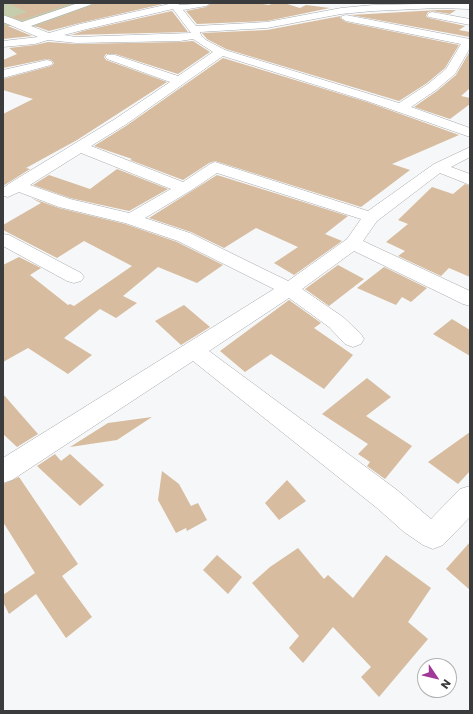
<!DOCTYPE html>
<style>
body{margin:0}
#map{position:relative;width:473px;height:714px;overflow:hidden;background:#f5f7f8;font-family:Poppins,sans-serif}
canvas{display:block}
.frame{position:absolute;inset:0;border:4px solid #3a3b3c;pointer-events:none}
.north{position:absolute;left:417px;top:658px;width:40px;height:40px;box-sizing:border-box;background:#fff;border:1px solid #b0b1b1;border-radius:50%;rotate:125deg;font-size:11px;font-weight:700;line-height:16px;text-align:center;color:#3a3b3c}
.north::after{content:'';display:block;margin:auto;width:14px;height:18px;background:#a13798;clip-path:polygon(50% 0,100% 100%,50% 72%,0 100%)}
</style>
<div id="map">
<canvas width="473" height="714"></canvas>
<div class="frame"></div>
<div class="north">N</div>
</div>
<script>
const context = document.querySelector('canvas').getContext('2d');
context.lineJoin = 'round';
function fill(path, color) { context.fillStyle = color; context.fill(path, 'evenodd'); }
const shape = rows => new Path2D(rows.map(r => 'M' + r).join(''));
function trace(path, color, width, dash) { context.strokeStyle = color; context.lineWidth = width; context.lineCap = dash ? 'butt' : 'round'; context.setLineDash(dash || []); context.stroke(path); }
fill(shape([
 [3,3,124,3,59,27,3,26]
]), '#c6cdad');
fill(shape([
 [8,3,73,3,22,20,12,17,27,12],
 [94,3,167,3,80,23,49,31,35,26,90,6],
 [212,3,256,3,269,5,274,3,284,3,300,8,306,5,330,8,267,21,197,24,186,11,206,7],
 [438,10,456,10,450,14,432,11,428,12,426,16,429,18,465,26,459,30,470,32,470,37,351,15],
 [172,11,188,32,71,35,83,31],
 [341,16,340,18,346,22,459,45,445,68,427,83,399,101,226,49,207,39,202,33,267,30],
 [3,24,32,36,3,39],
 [193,41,210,52,178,74,115,54,106,54,104,57,106,60,167,82,77,140,26,168,30,169,3,186,3,114,33,99,3,90,3,79,51,66,54,63,51,60,47,59,3,68,3,60,17,54,9,48,35,45,48,42,76,44,180,42],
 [470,51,470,88,461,96,470,98,470,104,450,119,414,107,437,91,456,75],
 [223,58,367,102,459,135,392,164,410,170,361,207,215,161,209,163,183,180,130,160,132,159,94,146,126,126],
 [117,169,168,189,129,211,70,198,33,185,49,175,90,189],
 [217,175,348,216,325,234,342,241,294,275,274,263,298,247,256,228,224,248,191,232,149,218],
 [465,184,470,186,470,277,449,268,441,276,398,256,405,251,386,242,408,224,398,220,432,187,453,194],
 [31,198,59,208,125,224,177,242,223,265,197,283,158,267,123,296,137,303,116,318,100,309,64,338,92,355,68,374,28,348,3,362,3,265,19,257,41,268,30,275,68,305,70,304,74,306,132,266,84,241,57,258,3,230,3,225,41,203],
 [338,265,364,279,329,306,305,289],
 [384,267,427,288,411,302,402,297,396,305,357,288],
 [289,300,321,323,314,328,353,355,324,389,271,354,245,372,220,351],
 [184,305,210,327,181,345,155,321],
 [452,319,470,330,470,356,433,334],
 [367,378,391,397,366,416,412,446,385,479,367,466,370,462,358,454,368,444,322,414],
 [3,394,38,434,17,447,3,434],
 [152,417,117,440,70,447,108,423],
 [470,432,470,471,458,484,428,462],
 [55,454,61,461,70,454,104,485,80,506,37,466],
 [162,471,179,484,191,506,198,503,207,520,187,531,186,528,176,533,158,500],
 [19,477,78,564,62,576,92,617,66,638,36,594,9,614,3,602,3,595,35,573,3,522,3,484],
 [287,480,306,501,279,520,265,503],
 [470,542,470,590,446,569],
 [298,548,324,579,328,575,353,598,386,555,431,588,408,622,428,639,379,697,361,677,371,667,333,627,303,663,289,648,299,636,252,583,270,567],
 [217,555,242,577,228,594,203,570]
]), '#d7bc9f');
const minor = shape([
 [78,3,92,3,90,5,31,26,49,33,80,24,169,4,168,3,178,3,179,5,211,3,206,6,183,10,196,26,267,22,341,8,373,5,470,3,470,9,438,8,373,11,341,14,267,28,200,32,201,35,206,40,225,50,399,103,428,84,446,69,461,44,346,21,341,18,342,16,346,15,470,39,470,48,455,74,436,90,411,107,470,128,470,137,367,101,223,56,125,125,91,146,183,182,210,164,215,162,368,211,434,164,470,147,470,157,451,167,470,174,470,185,440,173,377,221,363,241,470,291,470,306,463,304,354,251,302,289,343,317,361,334,364,339,361,344,353,347,345,344,329,327,289,298,209,351,397,490,431,519,460,489,470,486,470,517,443,545,433,549,423,545,404,532,377,508,193,361,12,480,3,483,3,458,274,289,178,241,125,223,59,207,19,192,8,197,3,196,3,188,10,183,115,119,170,82,107,59,105,57,107,55,115,55,178,76,213,52,193,39,180,41,76,43,48,40,35,44,3,47,3,41,38,37,3,22,3,15,22,22,78,3],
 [173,9,191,33,76,37,64,35,83,30,173,9],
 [81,153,171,189,129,213,70,199,30,185,81,153],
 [217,173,361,219,347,239,288,281,190,233,145,218,190,191,217,173],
 [432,12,470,19,470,25,429,17,427,15,429,13,432,12],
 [47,60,51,61,53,63,51,65,3,78,3,70,47,60],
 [3,234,9,235,81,273,84,277,81,281,74,283,67,281,3,246,3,234]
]);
trace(minor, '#a7a8aa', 1);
fill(minor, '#fff');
</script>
